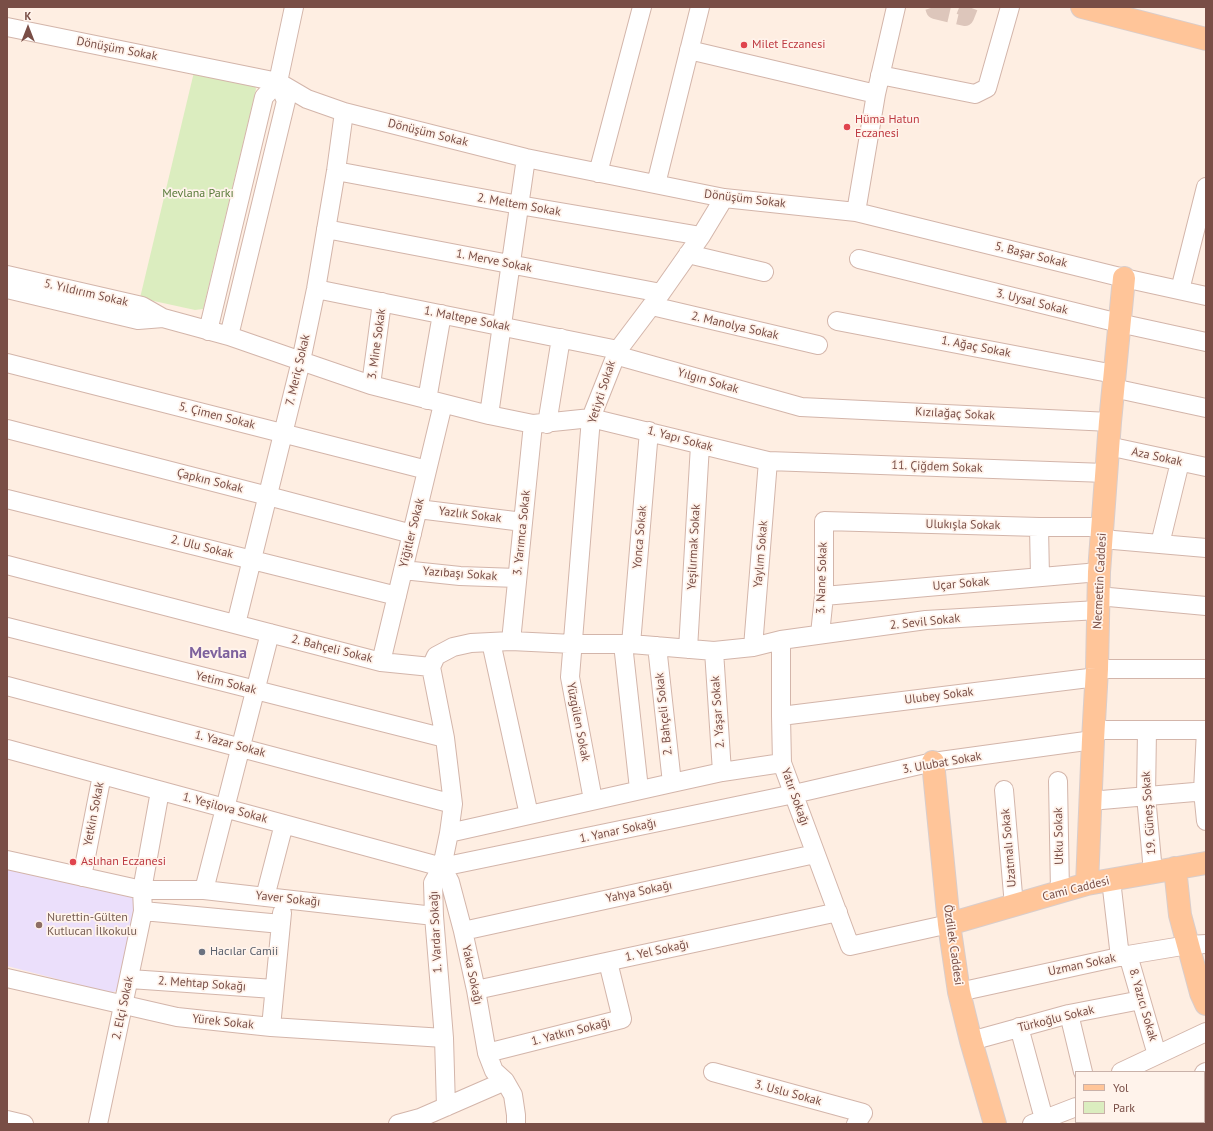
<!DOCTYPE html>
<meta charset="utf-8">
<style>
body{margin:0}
#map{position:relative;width:1213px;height:1131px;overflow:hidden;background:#feeee2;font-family:"PT Sans",sans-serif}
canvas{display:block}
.frame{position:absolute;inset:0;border:8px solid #794e46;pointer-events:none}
.legend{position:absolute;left:1075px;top:1071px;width:130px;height:52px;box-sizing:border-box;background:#fff3eb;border:1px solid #c9b1a9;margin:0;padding:5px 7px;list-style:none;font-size:12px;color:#794e46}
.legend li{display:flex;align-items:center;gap:8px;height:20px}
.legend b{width:20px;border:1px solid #c9b1a9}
.north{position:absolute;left:8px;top:8px;width:40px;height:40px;-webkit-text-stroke:3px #fff3eb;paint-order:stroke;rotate:0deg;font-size:11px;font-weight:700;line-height:16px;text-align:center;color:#794e46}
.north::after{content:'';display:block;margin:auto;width:14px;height:18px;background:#794e46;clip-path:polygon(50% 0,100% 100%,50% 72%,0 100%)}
</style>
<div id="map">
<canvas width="1213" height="1131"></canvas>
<div class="frame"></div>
<ul class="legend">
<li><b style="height:5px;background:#ffc599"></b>Yol</li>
<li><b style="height:11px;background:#dbedbf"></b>Park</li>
</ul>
<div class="north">K</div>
</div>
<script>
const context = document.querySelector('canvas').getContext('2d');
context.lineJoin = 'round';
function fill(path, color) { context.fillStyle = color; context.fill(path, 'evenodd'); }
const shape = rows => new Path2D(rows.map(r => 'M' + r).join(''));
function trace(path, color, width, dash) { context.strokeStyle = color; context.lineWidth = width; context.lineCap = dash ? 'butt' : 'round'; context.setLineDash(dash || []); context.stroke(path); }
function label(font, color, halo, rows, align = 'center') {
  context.font = font + ' "PT Sans",sans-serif'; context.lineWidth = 3.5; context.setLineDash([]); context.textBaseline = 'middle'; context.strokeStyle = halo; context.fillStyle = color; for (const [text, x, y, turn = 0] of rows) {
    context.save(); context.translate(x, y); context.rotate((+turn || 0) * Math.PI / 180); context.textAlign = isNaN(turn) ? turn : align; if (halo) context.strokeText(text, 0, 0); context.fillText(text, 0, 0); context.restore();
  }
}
fill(shape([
 [7,867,137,897,118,990,111,993,7,966]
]), '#ebdffb');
fill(shape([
 [194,72,254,83,256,89,203,309,195,310,140,298]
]), '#dbedbf');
trace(shape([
 [934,7,935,10,965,17,969,7]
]), '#ddc6bb', 18, [18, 9]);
const minor = shape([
 [7,27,278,82,307,99,344,112,526,158,724,198,856,212,1124,278,1206,296],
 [689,50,876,94],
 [880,75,975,94,987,88,1010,7],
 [336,171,519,205,701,236],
 [598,173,642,7],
 [656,184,700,7],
 [856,212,876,94,896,7],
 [326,229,661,293],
 [688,254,764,272],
 [859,259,1119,323,1206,342],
 [7,275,142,306,163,318,229,336,301,361,371,385,489,415,533,424,591,418,768,461,1106,473],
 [7,289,138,320,163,318],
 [316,289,618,350],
 [1180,290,1206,187],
 [652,306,818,345],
 [837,321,1114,374],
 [208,331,264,97,278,82,294,7],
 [229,336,286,101,278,82],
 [615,355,801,407,1110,422],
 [7,363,427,470],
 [371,385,382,302],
 [1113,388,1206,408],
 [427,400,442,314],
 [489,415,526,158],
 [547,424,561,338],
 [7,429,268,496,412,534],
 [1108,446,1206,467],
 [7,499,397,596],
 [418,509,523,522],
 [1039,527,1040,577],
 [1102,539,1206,548],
 [1160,544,1180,462],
 [7,565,381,662,431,667,436,656,453,647,471,643,511,641,573,644,631,644,714,651,753,647,781,640,926,620,1098,610],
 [403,570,460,576,517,578],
 [824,596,1099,572],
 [1098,596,1206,606],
 [236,624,301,361,316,289,336,171,344,112],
 [7,627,445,738],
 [820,634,824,596,824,521,1039,527,1103,527],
 [781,640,781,716,782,763,850,946,949,924],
 [511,641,533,424],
 [491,642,529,815],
 [623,644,639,789],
 [631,644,649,431],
 [657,646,672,783],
 [753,647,768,461],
 [688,649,700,445],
 [714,651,722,772],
 [381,662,443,404],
 [431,667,445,738,453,804,449,833,442,867,433,883,434,916,444,1038,446,1107],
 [1097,669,1206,669],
 [7,686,453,804],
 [781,716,1097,677],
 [1094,730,1206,730],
 [1147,730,1146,796,1153,872],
 [1206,730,1203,791,1206,821],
 [7,749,442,867,794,794,933,762,1093,740],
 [1058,781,1060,892],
 [1004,790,1014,906],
 [593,800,570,677,591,418,618,350,661,293,701,236,724,198],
 [1090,801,1206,791],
 [449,833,672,783,722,772,782,763],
 [7,860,142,890,204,890,434,916],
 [442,867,450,882,463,931,476,990,487,1053,494,1071,505,1081,513,1095,516,1115,516,1124],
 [82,877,102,775],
 [1111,880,1120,957],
 [204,890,270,633],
 [265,897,284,824],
 [143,911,281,924],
 [463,931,815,854],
 [1128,955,1157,1055],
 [7,978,177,1017,271,1027,444,1038],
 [130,979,274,989],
 [476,990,838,912],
 [959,992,1128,955,1188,945,1206,944],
 [1069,1014,1083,1072],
 [271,1027,282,913],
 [1019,1027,1044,1119],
 [971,1041,1069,1014,1141,1000],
 [487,1053,622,1019,608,962],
 [713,1072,863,1113,856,1124],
 [1121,1072,1206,1032],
 [1204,1073,1206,1072],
 [7,1120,24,1124],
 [1097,1122,1098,1124],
 [98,1124,143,911,142,890,160,791],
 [398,1124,420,1118,505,1081],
 [1032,1124,1076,1107]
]);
const major = shape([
 [1082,7,1206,39],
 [933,762,949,924,959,992,971,1041,995,1124],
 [1175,868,1180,915,1201,993,1206,1004],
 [1087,884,1093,740,1097,669,1099,572,1110,422,1124,278],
 [949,924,1087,884,1206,863]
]);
trace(minor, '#d3b5aa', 20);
trace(major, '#d9cdcb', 24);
trace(minor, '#fff', 18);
trace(major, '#ffc599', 22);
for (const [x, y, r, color] of [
 [744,45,4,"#e0444e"],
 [847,127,4,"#e0444e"],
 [73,862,4,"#e0444e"],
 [39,925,4,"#8d6e63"],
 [202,952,4,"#6b7280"]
]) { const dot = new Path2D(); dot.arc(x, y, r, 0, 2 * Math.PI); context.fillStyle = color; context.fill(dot); trace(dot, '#fff3eb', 1.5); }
label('12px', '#be3a42', '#fff3eb', [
 ["Milet Eczanesi",752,45],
 ["Hüma Hatun",855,120],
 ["Eczanesi",855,134],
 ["Aslıhan Eczanesi",81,862]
], 'left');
label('12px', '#794e46', '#fff3eb', [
 ["Dönüşüm Sokak",117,49,11],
 ["Dönüşüm Sokak",428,133,14],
 ["Dönüşüm Sokak",745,199,7],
 ["2. Meltem Sokak",519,205,10],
 ["5. Başar Sokak",1031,255,14],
 ["1. Merve Sokak",494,261,11],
 ["5. Yıldırım Sokak",86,293,13],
 ["3. Uysal Sokak",1032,302,14],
 ["1. Maltepe Sokak",467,319,11],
 ["2. Manolya Sokak",735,326,13],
 ["3. Mine Sokak",377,344,-82],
 ["1. Ağaç Sokak",976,347,11],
 ["7. Meriç Sokak",298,370,-77],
 ["Yılgın Sokak",708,381,16],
 ["Yetiyti Sokak",602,392,-72],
 ["Kızılağaç Sokak",955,414,3],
 ["5. Çimen Sokak",217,416,14],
 ["1. Yapı Sokak",680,439,15],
 ["Aza Sokak",1157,457,12],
 ["11. Çiğdem Sokak",937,467,2],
 ["Çapkın Sokak",210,481,14],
 ["Yazlık Sokak",470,515,7],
 ["Ulukışla Sokak",963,525,1],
 ["Yiğitler Sokak",412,533,-76],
 ["3. Yarımca Sokak",522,533,-84],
 ["Yonca Sokak",640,537,-85],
 ["2. Ulu Sokak",202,547,14],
 ["Yeşilırmak Sokak",694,547,-87],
 ["Yaylım Sokak",761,554,-85],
 ["Yazıbaşı Sokak",460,574,4],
 ["3. Nane Sokak",822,578,-88],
 ["Necmettin Caddesi",1100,581,-87],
 ["Uçar Sokak",961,584,-5],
 ["2. Sevil Sokak",925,622,-6],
 ["2. Bahçeli Sokak",332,649,14],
 ["Yetim Sokak",226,683,14],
 ["Ulubey Sokak",939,696,-7],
 ["2. Yaşar Sokak",718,712,-94],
 ["2. Bahçeli Sokak",664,714,-96],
 ["Yüzgülen Sokak",578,722,79],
 ["1. Yazar Sokak",230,744,15],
 ["3. Ulubat Sokak",942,763,-10],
 ["Yatır Sokağı",795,797,70],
 ["1. Yeşilova Sokak",225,808,15],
 ["19. Güneş Sokak",1149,813,-94],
 ["Yetkin Sokak",94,814,-79],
 ["1. Yanar Sokağı",618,831,-12],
 ["Utku Sokak",1059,836,-91],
 ["Uzatmalı Sokak",1009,848,-95],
 ["Cami Caddesi",1076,889,-14],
 ["Yahya Sokağı",639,892,-12],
 ["Yaver Sokağı",288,899,6],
 ["1. Vardar Sokağı",436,932,-93],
 ["Özdilek Caddesi",953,945,82],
 ["1. Yel Sokağı",657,951,-12],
 ["Uzman Sokak",1082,965,-12],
 ["Yaka Sokağı",472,975,78],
 ["2. Mehtap Sokağı",202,984,4],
 ["8. Yazıcı Sokak",1143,1005,74],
 ["2. Elçi Sokak",123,1008,-78],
 ["Türkoğlu Sokak",1056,1019,-14],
 ["Yürek Sokak",223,1022,6],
 ["1. Yatkın Sokağı",571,1032,-14],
 ["3. Uslu Sokak",788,1093,15]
]);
label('12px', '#597a3a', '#fff3eb', [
 ["Mevlana Parkı",198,194]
]);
label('12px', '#785e54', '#fff3eb', [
 ["Nurettin-Gülten",47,918],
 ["Kutlucan İlkokulu",47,932]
], 'left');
label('12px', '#5b616d', '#fff3eb', [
 ["Hacılar Camii",210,952]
], 'left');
label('bold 16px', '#7d619d', '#fff3eb', [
 ["Mevlana",218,653]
]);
</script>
